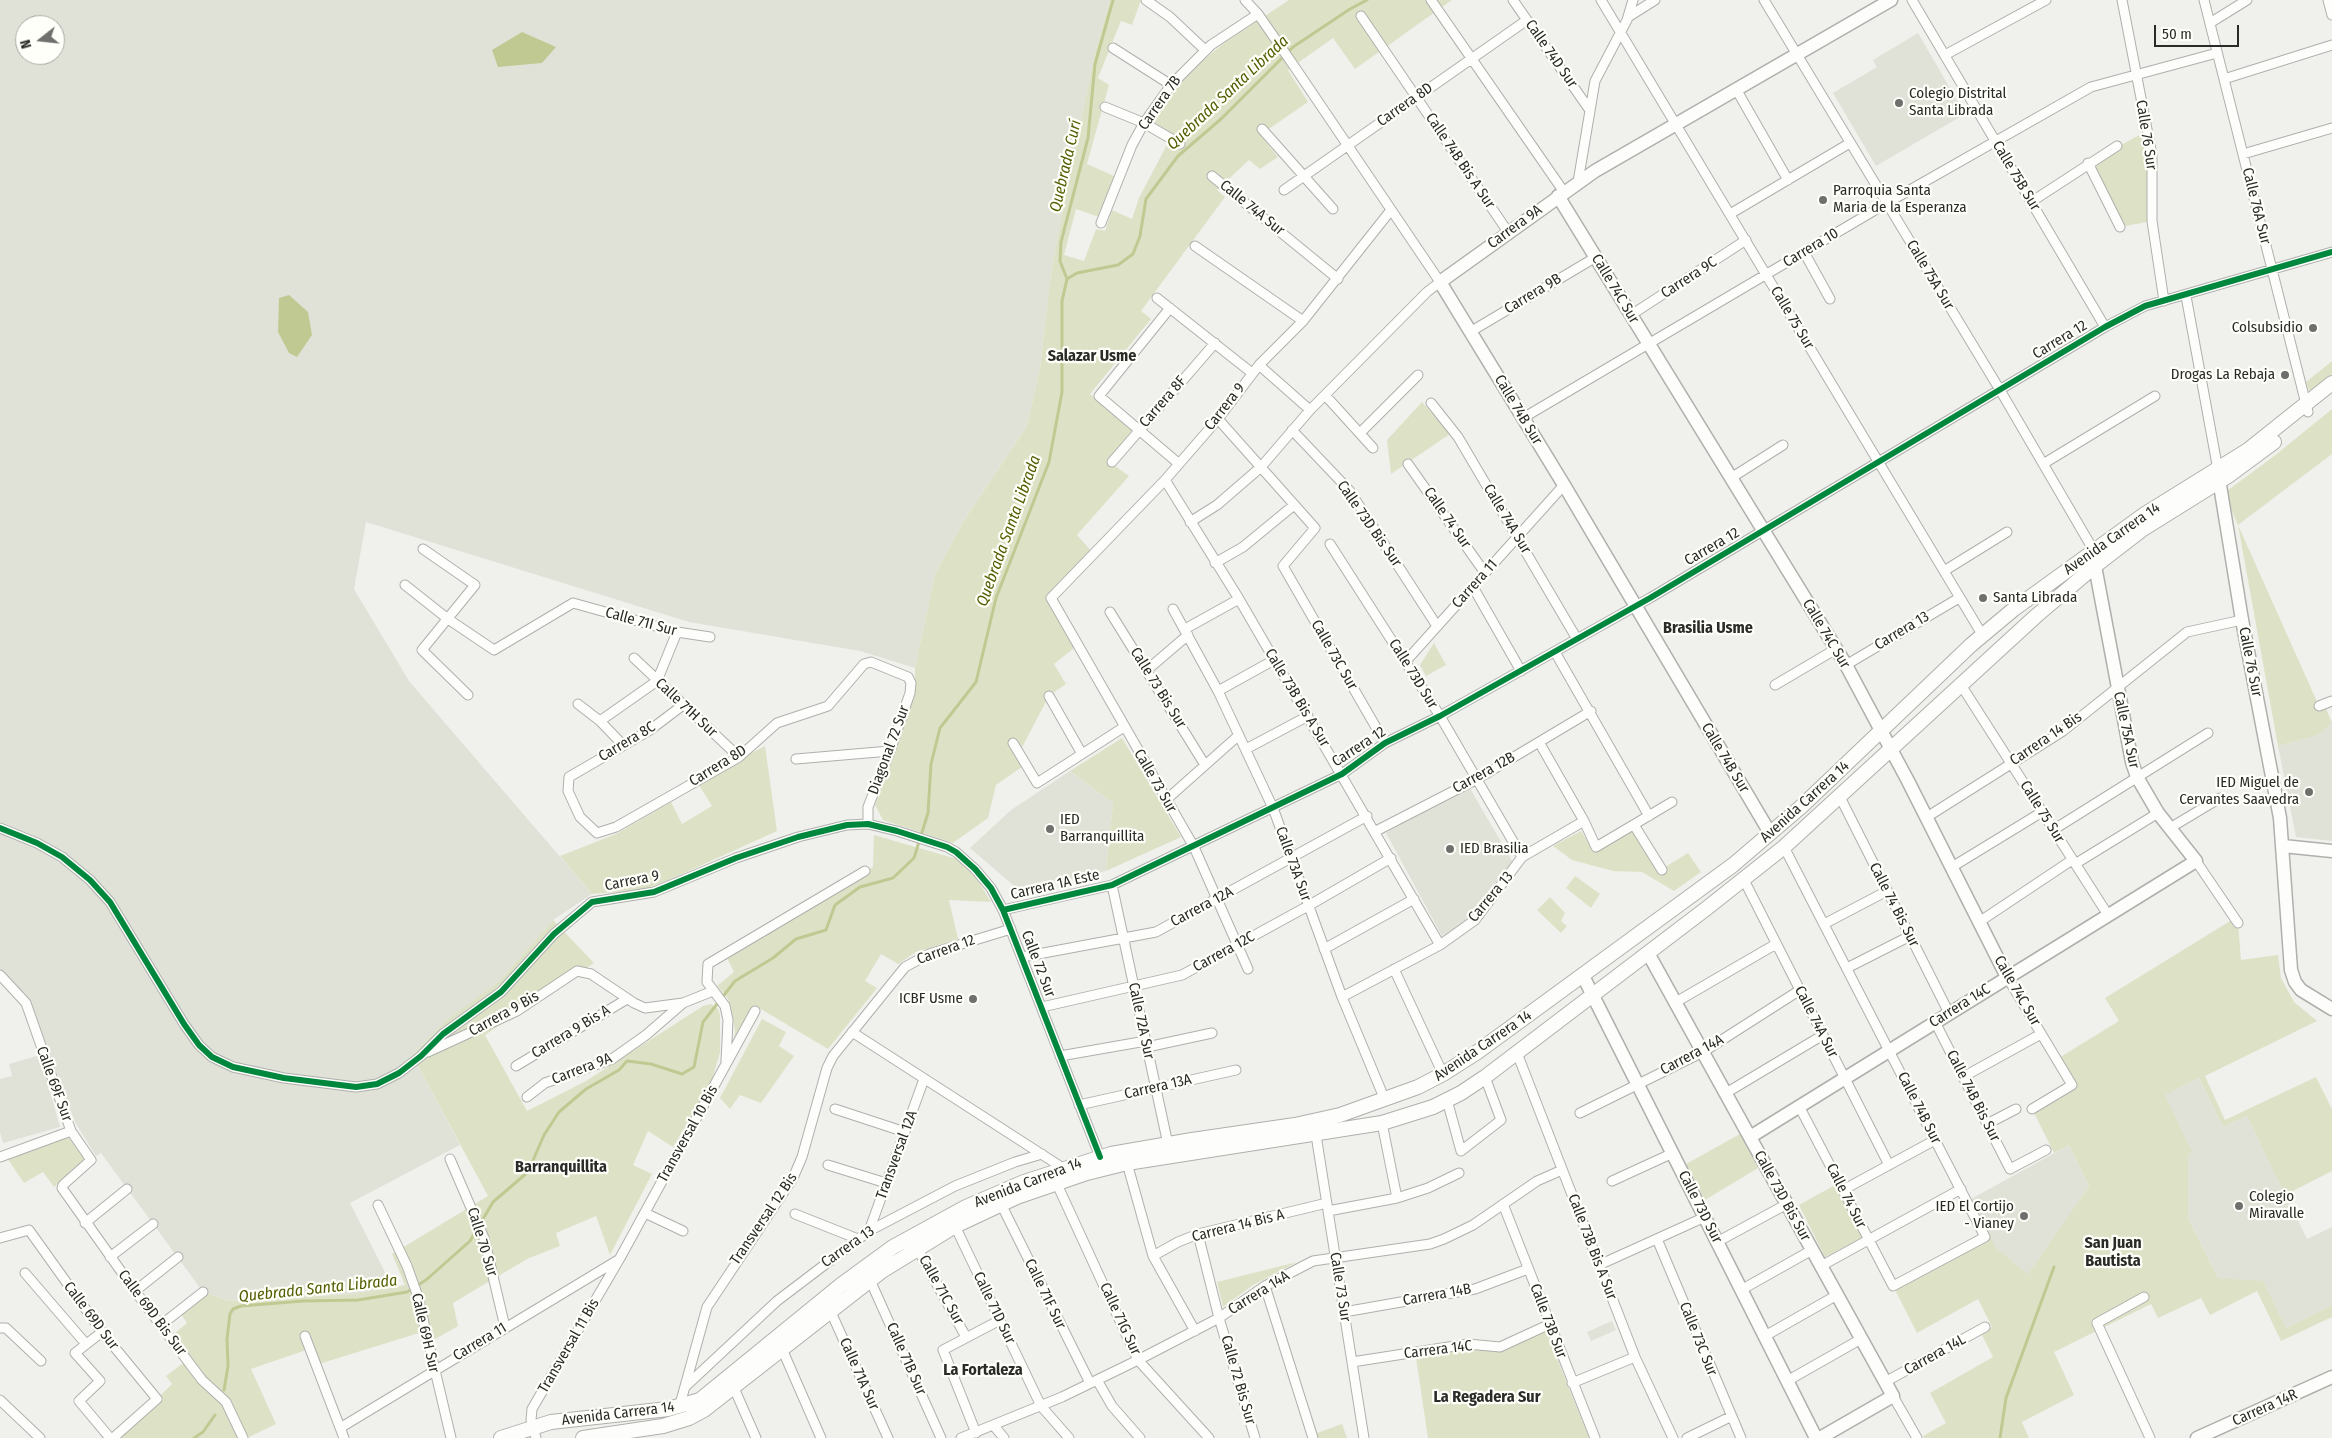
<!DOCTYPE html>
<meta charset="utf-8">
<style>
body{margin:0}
#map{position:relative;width:2332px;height:1438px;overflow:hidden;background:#f0f1ec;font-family:"Fira Sans Condensed",sans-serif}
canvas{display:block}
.north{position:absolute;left:15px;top:15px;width:50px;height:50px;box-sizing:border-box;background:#fefff9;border:1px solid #a9aaa5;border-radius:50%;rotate:254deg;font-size:14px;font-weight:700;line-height:20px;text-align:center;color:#2a2b28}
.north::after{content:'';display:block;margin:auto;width:18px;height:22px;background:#6f706d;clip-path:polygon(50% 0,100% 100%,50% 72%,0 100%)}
.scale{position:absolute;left:2154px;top:25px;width:85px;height:22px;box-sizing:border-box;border:2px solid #2a2b28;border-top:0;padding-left:6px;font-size:15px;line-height:18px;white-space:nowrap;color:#2a2b28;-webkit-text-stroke:4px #fefff9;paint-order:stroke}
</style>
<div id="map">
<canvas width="2332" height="1438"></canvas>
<div class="north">N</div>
<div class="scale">50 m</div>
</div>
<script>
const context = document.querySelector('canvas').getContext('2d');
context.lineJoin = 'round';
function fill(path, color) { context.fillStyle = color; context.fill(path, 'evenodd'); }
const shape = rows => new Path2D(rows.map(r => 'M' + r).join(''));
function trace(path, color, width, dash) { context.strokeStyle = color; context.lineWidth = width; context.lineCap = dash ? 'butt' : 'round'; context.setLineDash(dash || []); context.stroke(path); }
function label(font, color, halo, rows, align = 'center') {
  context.font = font + ' "Fira Sans Condensed",sans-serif'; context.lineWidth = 4.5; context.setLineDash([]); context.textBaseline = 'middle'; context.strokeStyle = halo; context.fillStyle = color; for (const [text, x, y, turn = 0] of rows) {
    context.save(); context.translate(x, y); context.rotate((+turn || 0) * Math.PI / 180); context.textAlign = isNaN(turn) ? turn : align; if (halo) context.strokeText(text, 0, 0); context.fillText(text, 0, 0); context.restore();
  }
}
fill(shape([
 [0,0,1110,0,1096,49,1068,182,1051,273,1040,368,1027,426,963,522,935,574,915,668,860,651,689,622,366,522,354,589,409,681,592,894,553,920,499,981,444,1022,412,1055,460,1145,350,1203,393,1288,355,1294,229,1301,203,1292,101,1153,96,1156,75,1122,29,998,0,970],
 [25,25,55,25,55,55,25,55],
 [1918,33,1965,114,1876,166,1833,93,1877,67,1873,60],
 [2332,723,2332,841,2296,837,2278,746,2318,735],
 [1070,771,1113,803,1106,871,1019,890,970,848,1011,810],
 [1468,785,1515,866,1505,874,1467,921,1442,936,1386,833,1419,811],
 [40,1055,60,1127,3,1143,0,1132,0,1079,12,1076,9,1064],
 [2199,1078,2223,1127,2247,1116,2307,1239,2332,1227,2332,1305,2286,1328,2263,1282,2218,1278,2188,1218,2188,1153,2164,1095],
 [2069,1145,2089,1186,2028,1275,1996,1249,1971,1199],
 [1612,1321,1616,1330,1591,1341,1587,1332]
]), '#e0e2d8');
fill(shape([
 [1110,0,1141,0,1132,25,1121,21,1098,78,1109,85,1087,164,1114,176,1099,217,1076,209,1064,255,1084,261,1096,229,1105,231,1112,210,1132,219,1139,198,1172,135,1152,121,1163,104,1187,74,1224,43,1289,0,1452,0,1355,69,1333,38,1288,70,1308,102,1260,135,1278,157,1260,169,1249,160,1217,190,1225,197,1141,311,1151,319,1090,394,1132,430,1108,461,1129,476,1077,535,1094,554,1051,598,1078,645,1054,664,1066,684,1049,696,1019,753,1026,764,996,785,988,818,953,843,883,820,875,805,915,693,915,668,935,574,963,522,1027,426,1040,368,1051,273,1068,182,1096,49],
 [2143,133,2149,169,2147,222,2120,227,2088,163],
 [2332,361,2332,374,2309,391,2306,382],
 [1422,402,1450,434,1391,474,1387,440],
 [2332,409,2332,454,2238,525,2319,706,2324,704,2332,723,2318,735,2278,746,2238,525,2224,493,2273,457],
 [1434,643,1446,665,1426,676,1420,665],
 [1122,738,1181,837,1106,871,1113,803,1070,771],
 [765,746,777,831,669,880,642,890,592,894,560,856,616,834,671,802,682,824,712,806,697,782],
 [1636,829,1662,869,1688,853,1701,872,1674,891,1642,872,1613,871,1572,860,1553,846,1581,831,1594,852],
 [874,835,957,859,976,877,991,902,949,900,958,939,916,952,898,964,881,954,865,981,877,988,828,1049,754,1005,734,1043,735,1030,731,1007,727,997,717,986,734,972,727,958,873,867],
 [1575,876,1600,894,1591,908,1566,888],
 [1550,897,1565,913,1561,921,1567,926,1561,933,1537,910],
 [2235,918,2238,923,2241,960,2278,955,2281,978,2294,1002,2317,1021,2205,1076,2225,1120,2316,1077,2332,1109,2332,1171,2285,1195,2247,1116,2223,1127,2199,1078,2165,1095,2192,1152,2188,1154,2188,1218,2218,1278,2263,1281,2286,1328,2332,1305,2332,1317,2281,1341,2257,1291,2210,1315,2201,1298,2158,1318,2151,1304,2054,1352,2074,1395,2022,1422,2029,1438,1924,1438,1923,1436,1946,1423,1930,1393,1993,1357,1981,1333,1992,1327,1978,1299,1917,1333,1893,1286,1989,1234,1997,1249,2028,1274,2089,1186,2069,1145,2054,1153,2032,1109,2072,1085,2057,1059,2119,1021,2105,998],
 [553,920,594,963,485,1035,527,1111,586,1081,703,1006,711,1004,718,1009,720,1015,720,1052,712,1080,673,1147,648,1131,633,1165,652,1174,610,1255,596,1216,556,1233,560,1246,527,1259,453,1303,458,1326,423,1346,419,1333,319,1364,312,1348,251,1369,276,1424,247,1438,117,1438,172,1384,166,1376,191,1357,174,1334,187,1323,179,1311,203,1292,229,1301,355,1294,405,1285,392,1254,488,1196,412,1055,444,1022,499,981],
 [762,1019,786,1032,779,1046,794,1056,761,1103,740,1095,730,1109,720,1098],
 [1740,1134,1758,1168,1705,1200,1686,1164],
 [68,1137,86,1159,54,1187,43,1172,24,1183,7,1158],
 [1835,1185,1862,1238,1825,1257,1799,1205],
 [1297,1262,1253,1285,1223,1307,1217,1282],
 [1546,1331,1589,1438,1428,1438,1416,1358,1468,1349,1496,1351],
 [1342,1424,1347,1438,1318,1438,1317,1433]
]), '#dde2c7');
fill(shape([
 [522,32,556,47,542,63,498,67,492,50],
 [289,295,308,312,312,335,297,357,289,353,278,332,279,298]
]), '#c1c992');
trace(shape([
 [1067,279,1060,261,1061,242,1088,138,1095,64,1113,0],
 [224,1390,228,1366,227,1339,230,1314,233,1309,241,1306,303,1301,358,1300,407,1292,426,1280,470,1241,493,1202,528,1172,544,1135,559,1112,586,1089,619,1070,627,1061,651,1064,682,1074,694,1067,703,1022,735,981,773,958,796,939,826,930,835,905,860,887,893,878,914,858,928,813,931,764,940,728,976,682,996,598,1049,462,1062,392,1062,301,1067,279,1077,273,1118,265,1133,254,1140,236,1146,199,1178,156,1221,119,1293,47,1350,9,1367,0],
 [194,1438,203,1432,215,1415],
 [2000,1438,2006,1398,2054,1267]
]), '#c1c992', 3);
const street = shape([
 [1146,0,1170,17,1205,50],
 [1431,0,1564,192],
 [1513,0,1589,109],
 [1601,0,1983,636],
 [1764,0,2000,390,2094,551],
 [1912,0,2105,327],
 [2122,0,2152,155,2152,221,2164,301],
 [2204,0,2308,412],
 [2328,0,2332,15],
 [1361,16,1508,232],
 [1628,17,1655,0],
 [2210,23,2247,0],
 [1113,48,1171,85],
 [1945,55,2046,0],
 [2224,79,2332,45],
 [1736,89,1788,180],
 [1105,107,1144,123,1180,144],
 [1262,129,1333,209],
 [2243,154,2332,128],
 [2088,163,2120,227],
 [1212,176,1338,279],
 [1578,182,1595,81,1627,20,1633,0],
 [1284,190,1527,20],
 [2031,202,2117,146],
 [1730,214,1850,143],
 [1101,223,1132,145,1144,123,1171,85,1211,45,1258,14],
 [1195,246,1303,321],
 [1804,252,1830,299],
 [2186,296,2218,470],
 [1157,298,1252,373],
 [1170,308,1099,396,1178,463],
 [1631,315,1746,240],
 [1470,332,1596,257],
 [1259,365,1310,410],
 [1325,395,1373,448],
 [1431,403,1458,437,1577,639],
 [1523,418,1887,203,2091,87,2217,53],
 [1218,419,1315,528,1283,566,1385,743],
 [1292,430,1349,490,1437,626],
 [1360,433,1418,375],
 [1112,462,1215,343],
 [1408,464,1485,573],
 [2043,464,2155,396],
 [1731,478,1783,445],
 [1165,480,1239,599,1440,945],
 [1190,522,1217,505,1261,467,1310,410,1427,292,1440,282,1294,66,1258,14,1245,0],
 [1330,544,1440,716,1522,857],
 [423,549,475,585,422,650,468,695],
 [1215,563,1243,547,1294,505],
 [1944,571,2007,532],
 [405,585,448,619,494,650,573,603,677,632,710,637],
 [1473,587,1521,671],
 [1173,609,1218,691,1273,808,1342,997,1385,1100],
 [1110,612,1205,765],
 [1185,629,1239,599],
 [1555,652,1649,816],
 [634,658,739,757],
 [1406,661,1564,485],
 [1846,665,1959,598],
 [1147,670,1188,635],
 [1775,685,1836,649],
 [1961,685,2108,915],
 [1218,691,1274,660],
 [1049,696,1082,754],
 [578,704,600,721,622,744],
 [683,705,650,730,569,777,568,791,580,817,597,833,616,827,739,757,777,723,828,706,864,664,871,662,908,677,911,683,910,693,890,751,868,807,868,824],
 [2319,706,2332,701],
 [600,721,657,681,677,632],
 [1539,742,1584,821,1596,847,1672,802],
 [1013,743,1037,783,1124,727],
 [1246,749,1308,716],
 [796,759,890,751],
 [1840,797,1949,1013],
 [1166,800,1239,735],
 [1927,817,2063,731,2187,632,2242,620],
 [1634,825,1662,870],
 [0,828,37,843,62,857,90,880,110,902,184,1024,199,1045,212,1057,233,1067,284,1078,356,1087,377,1084,399,1073,421,1056,443,1034,501,992,554,934,592,902,654,892,736,858,798,837,847,825,868,824,897,831,947,847,956,852,975,869,991,888,1003,910,1100,1157],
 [2170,828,2220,798],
 [2053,830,2208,733],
 [1376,831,1477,779,1591,711],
 [1784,847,1985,1237,1893,1286,1799,1106],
 [2196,861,2238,923],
 [2075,864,2158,813],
 [1952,867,2042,812],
 [1744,880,1889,1165],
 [1112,885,1169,1149],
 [1003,910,1112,885,1342,774,1385,743,1440,716,1650,598,2105,327,2145,306,2332,252],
 [1979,922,2072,860],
 [1824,924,1887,891],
 [1324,949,1414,899],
 [1022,957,1156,932,1367,816],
 [1847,968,1910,936],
 [1248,969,1194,847,1051,598,1165,480,1218,419,1259,365,1303,321,1391,210],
 [1394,969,1443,1074],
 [0,975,26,1003,71,1131,91,1160,63,1185,62,1188,135,1291,202,1380,226,1402,243,1438],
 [2007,977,2072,1085,2032,1109],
 [1342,997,1440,945,1475,920,1522,857,1584,821],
 [1676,1002,1776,944],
 [1042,1007,1182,975,1308,906,1391,858],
 [1935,1022,2010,1169,2046,1150],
 [852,1032,1063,1168],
 [1147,1047,1212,1033],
 [428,1052,517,1011,577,971,591,974,634,1003,645,1008,683,1003,713,991],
 [1517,1053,1635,1357,1673,1438],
 [1060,1056,1146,1041],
 [726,1061,728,1020,725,1006,707,982,708,964,865,871],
 [516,1066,627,999],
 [1963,1077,2041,1034],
 [1726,1093,1823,1035],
 [527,1097,545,1083,612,1059,646,1035,683,1003],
 [1447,1100,1461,1151,1501,1120,1485,1077],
 [1079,1105,1236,1070],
 [835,1109,905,1132],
 [1580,1113,1703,1052,1800,990],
 [1382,1123,1397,1198],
 [1987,1124,2016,1109],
 [1316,1135,1364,1438],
 [0,1157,71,1131],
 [450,1159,484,1238,505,1327],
 [1127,1163,1153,1256,1195,1331],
 [828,1165,886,1183],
 [1612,1181,1673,1153],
 [1056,1182,1138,1360,1209,1438],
 [1843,1190,1935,1140],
 [1001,1204,1090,1383],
 [1503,1204,1595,1438],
 [378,1205,407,1266,417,1294,451,1438],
 [1328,1211,1397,1198,1428,1188,1459,1173],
 [645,1213,683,1231],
 [795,1214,858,1239],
 [85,1223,127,1189],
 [955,1226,1041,1406,1069,1438],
 [869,1231,924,1079],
 [1198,1234,1219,1318,1255,1438],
 [0,1238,29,1230,102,1332,157,1399,113,1438],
 [1657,1239,1741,1438],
 [1717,1242,1787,1204],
 [917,1248,966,1337],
 [1153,1256,1178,1242,1198,1234,1327,1203],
 [110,1257,153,1224],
 [1599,1265,1705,1217],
 [1821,1266,1961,1189],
 [25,1273,86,1344],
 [870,1280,941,1438],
 [1265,1286,1313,1438],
 [1741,1290,1812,1250],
 [135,1291,178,1257],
 [2144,1297,2097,1323,2150,1438],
 [830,1310,888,1438],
 [1344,1312,1475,1289,1528,1269],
 [161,1325,203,1292],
 [0,1328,6,1328,41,1361],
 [102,1332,75,1353,100,1381,79,1401,110,1438],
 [305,1336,344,1438],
 [1765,1336,1837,1295],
 [782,1349,821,1438],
 [1352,1362,1468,1344,1500,1347,1550,1324],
 [1097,1380,1112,1406,1140,1438],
 [1787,1381,1861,1339],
 [1885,1382,1985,1327],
 [1572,1383,1635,1357],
 [686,1386,777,1301,869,1231,955,1186,1015,1162,1042,1154],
 [734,1388,756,1438],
 [1893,1396,1917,1438],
 [0,1400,40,1438],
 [679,1408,707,1307,793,1178,802,1157,827,1068,833,1056,905,967,929,954,1011,929],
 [994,1426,1004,1438],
 [340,1428,618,1260],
 [976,1433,943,1350,1000,1320],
 [536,1438,531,1420,532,1409,620,1258,755,1011],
 [961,1438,1062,1397,1138,1360,1219,1318,1265,1286,1313,1261,1430,1244,1444,1239,1473,1225,1537,1181,1562,1170],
 [1687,1438,1730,1417]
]);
const secondary = shape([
 [1558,196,1846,665,1908,781,2007,977],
 [2218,473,2242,620,2280,818,2291,970,2295,982,2301,990,2332,1009],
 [1770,833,1564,485,1440,282,1595,171,1891,0],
 [2283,846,2332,851],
 [1648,953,1893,1396,1820,1438],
 [1583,976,1816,1438],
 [1750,1137,2196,861,2158,813,2137,777,2132,762,2095,566],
 [2197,1438,2332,1377]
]);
const primary = shape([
 [501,1438,551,1422,668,1409,700,1400,841,1285,893,1247,966,1207,1024,1182,1111,1154,1192,1140,1295,1125,1340,1115,1418,1087,1443,1074,1476,1053,1733,865,1802,806,1971,645,2014,609,2145,514,2248,450,2332,383],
 [583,1438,663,1426,689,1418,704,1410,882,1271,955,1226,1017,1197,1087,1173,1127,1163,1382,1123,1433,1107,1461,1093,1485,1077,1707,908,1784,847,2036,616,2095,566,2143,529,2228,476,2274,442]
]);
trace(street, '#afb0ac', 11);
trace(secondary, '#afb0ac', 15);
trace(primary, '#afb0ac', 16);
trace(street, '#fdfdfc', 9);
trace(secondary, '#fdfdfc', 12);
trace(primary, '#fdfdfc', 14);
trace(shape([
 [0,828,37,843,62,857,90,880,110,902,184,1024,199,1045,212,1057,233,1067,284,1078,356,1087,377,1084,399,1073,421,1056,443,1034,501,992,554,934,592,902,654,892,736,858,798,837,847,825,868,824,897,831,947,847,956,852,975,869,991,888,1003,910,1100,1157],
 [1003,910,1112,885,1342,774,1385,743,1440,716,1650,598,2105,327,2145,306,2332,252]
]), '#00873e', 6);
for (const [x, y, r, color] of [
 [1899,103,5,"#6f706d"],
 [1823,200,5,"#6f706d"],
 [2313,328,5,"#6f706d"],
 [2285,375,5,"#6f706d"],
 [1983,598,5,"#6f706d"],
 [2309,792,5,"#6f706d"],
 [1050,829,5,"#6f706d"],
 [1450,849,5,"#6f706d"],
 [973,999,5,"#6f706d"],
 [2239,1206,5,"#6f706d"],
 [2024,1216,5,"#6f706d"]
]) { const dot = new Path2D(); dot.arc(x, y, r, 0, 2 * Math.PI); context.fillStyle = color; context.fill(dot); trace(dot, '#fefff9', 2); }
label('15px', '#2a2b28', '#fefff9', [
 ["Calle 74D Sur",1551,54,55],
 ["Carrera 7B",1160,103,-55],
 ["Carrera 8D",1405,105,-35],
 ["Calle 76 Sur",2146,135,81],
 ["Calle 74B Bis A Sur",1460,161,56],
 ["Calle 75B Sur",2016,176,59],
 ["Calle 76A Sur",2256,206,76],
 ["Calle 74A Sur",1252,208,39],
 ["Carrera 9A",1515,227,-36],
 ["Carrera 10",1811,248,-31],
 ["Calle 75A Sur",1930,275,59],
 ["Carrera 9C",1689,278,-33],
 ["Calle 74C Sur",1615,289,59],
 ["Carrera 9B",1533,294,-31],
 ["Calle 75 Sur",1792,318,59],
 ["Carrera 12",2060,340,-31],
 ["Carrera 8F",1163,402,-49],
 ["Carrera 9",1225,407,-52],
 ["Calle 74B Sur",1518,410,59],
 ["Calle 74 Sur",1447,518,55],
 ["Calle 74A Sur",1507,519,59],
 ["Calle 73D Bis Sur",1369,524,55],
 ["Avenida Carrera 14",2112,539,-35],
 ["Carrera 12",1712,547,-30],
 ["Carrera 11",1475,584,-48],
 ["Calle 71I Sur",641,622,15],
 ["Carrera 13",1902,631,-31],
 ["Calle 74C Sur",1826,634,59],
 ["Calle 73C Sur",1334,655,60],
 ["Calle 76 Sur",2250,662,79],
 ["Calle 73D Sur",1413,674,58],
 ["Calle 73 Bis Sur",1158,688,58],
 ["Calle 73B Bis A Sur",1297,698,59],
 ["Calle 71H Sur",686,708,43],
 ["Calle 75A Sur",2126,730,78],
 ["Carrera 14 Bis",2046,739,-34],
 ["Carrera 8C",627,742,-31],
 ["Carrera 12",1359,747,-33],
 ["Diagonal 72 Sur",889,750,-70],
 ["Calle 74B Sur",1725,758,59],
 ["Carrera 8D",718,766,-32],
 ["Carrera 12B",1484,773,-29],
 ["Calle 73 Sur",1155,781,60],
 ["Avenida Carrera 14",1805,802,-42],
 ["Calle 75 Sur",2042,812,58],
 ["Calle 73A Sur",1293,864,70],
 ["Carrera 9",632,881,-11],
 ["Carrera 1A Este",1055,885,-13],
 ["Carrera 13",1491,897,-50],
 ["Calle 74 Bis Sur",1894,905,63],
 ["Carrera 12A",1202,907,-28],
 ["Carrera 12",946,950,-20],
 ["Carrera 12C",1224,952,-29],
 ["Calle 72 Sur",1038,964,69],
 ["Calle 74C Sur",2017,991,60],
 ["Carrera 14C",1960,1006,-32],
 ["Carrera 9 Bis",504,1014,-29],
 ["Calle 72A Sur",1141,1021,78],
 ["Calle 74A Sur",1816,1022,63],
 ["Carrera 9 Bis A",571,1032,-31],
 ["Avenida Carrera 14",1483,1046,-34],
 ["Carrera 14A",1692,1055,-28],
 ["Carrera 9A",582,1069,-21],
 ["Calle 69F Sur",54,1084,70],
 ["Carrera 13A",1158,1087,-13],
 ["Calle 74B Bis Sur",1973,1096,63],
 ["Calle 74B Sur",1919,1108,63],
 ["Transversal 10 Bis",688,1134,-61],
 ["Transversal 12A",897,1155,-70],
 ["Avenida Carrera 14",1028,1183,-21],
 ["Calle 73D Bis Sur",1782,1196,61],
 ["Calle 74 Sur",1846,1196,63],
 ["Calle 73D Sur",1700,1207,63],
 ["Transversal 12 Bis",764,1219,-56],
 ["Carrera 14 Bis A",1238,1226,-14],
 ["Calle 70 Sur",482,1242,73],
 ["Carrera 13",848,1247,-35],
 ["Calle 73B Bis A Sur",1592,1247,69],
 ["Calle 73 Sur",1340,1287,81],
 ["Calle 71C Sur",941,1290,61],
 ["Carrera 14A",1259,1293,-32],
 ["Calle 71F Sur",1045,1294,64],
 ["Carrera 14B",1437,1295,-10],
 ["Calle 71D Sur",994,1308,64],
 ["Calle 69D Bis Sur",152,1313,53],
 ["Calle 69D Sur",91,1316,53],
 ["Calle 71G Sur",1120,1319,65],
 ["Calle 73B Sur",1548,1321,69],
 ["Calle 69H Sur",425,1333,77],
 ["Calle 73C Sur",1698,1339,68],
 ["Carrera 11",480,1342,-31],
 ["Transversal 11 Bis",569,1346,-60],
 ["Carrera 14C",1438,1350,-7],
 ["Carrera 14L",1935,1355,-29],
 ["Calle 71B Sur",906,1359,66],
 ["Calle 71A Sur",859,1374,66],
 ["Calle 72 Bis Sur",1238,1380,74],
 ["Carrera 14R",2265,1408,-24],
 ["Avenida Carrera 14",618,1414,-7]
]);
label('15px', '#2a2b28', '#fefff9', [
 ["Colegio Distrital",1909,94],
 ["Santa Librada",1909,111],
 ["Parroquia Santa",1833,191],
 ["Maria de la Esperanza",1833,208],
 ["Colsubsidio",2303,328,"right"],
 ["Drogas La Rebaja",2275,375,"right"],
 ["Santa Librada",1993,598],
 ["IED Miguel de",2299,783,"right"],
 ["Cervantes Saavedra",2299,800,"right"],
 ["IED",1060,820],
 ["Barranquillita",1060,837],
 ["IED Brasilia",1460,849],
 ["ICBF Usme",963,999,"right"],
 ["Colegio",2249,1197],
 ["Miravalle",2249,1214],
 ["IED El Cortijo",2014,1207,"right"],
 ["- Vianey",2014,1224,"right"]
], 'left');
label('italic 16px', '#555d00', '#fefff9', [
 ["Quebrada Santa Librada",1228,93,-43],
 ["Quebrada Curí",1066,166,-77],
 ["Quebrada Santa Librada",1009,531,-70],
 ["Quebrada Santa Librada",318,1289,-6]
]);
label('bold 16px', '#2a2b28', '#fefff9', [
 ["Salazar Usme",1092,357],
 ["Brasilia Usme",1708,629],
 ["Barranquillita",561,1168],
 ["San Juan",2113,1244],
 ["Bautista",2113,1262],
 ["La Fortaleza",983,1371],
 ["La Regadera Sur",1487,1398]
]);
</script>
